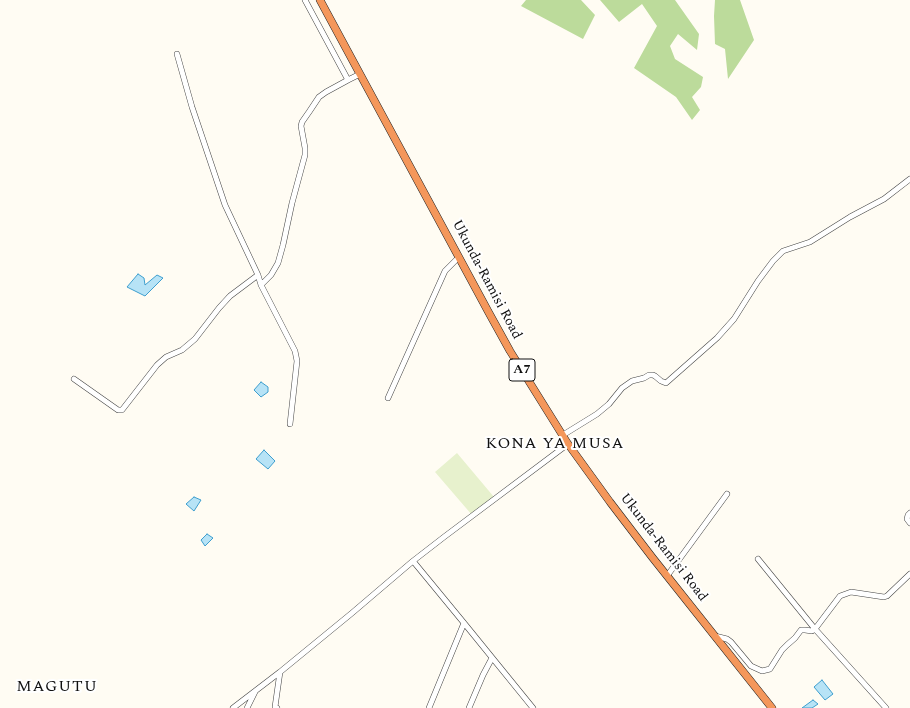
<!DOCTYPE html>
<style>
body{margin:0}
canvas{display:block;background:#fffcf3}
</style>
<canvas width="910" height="708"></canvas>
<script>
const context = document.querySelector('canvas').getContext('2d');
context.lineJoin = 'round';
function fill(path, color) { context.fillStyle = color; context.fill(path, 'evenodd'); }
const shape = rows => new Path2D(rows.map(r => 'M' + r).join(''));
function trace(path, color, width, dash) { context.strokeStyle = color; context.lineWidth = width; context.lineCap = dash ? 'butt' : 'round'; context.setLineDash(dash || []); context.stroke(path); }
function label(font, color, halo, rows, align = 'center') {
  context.font = font + ' Spectral,serif'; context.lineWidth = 4; context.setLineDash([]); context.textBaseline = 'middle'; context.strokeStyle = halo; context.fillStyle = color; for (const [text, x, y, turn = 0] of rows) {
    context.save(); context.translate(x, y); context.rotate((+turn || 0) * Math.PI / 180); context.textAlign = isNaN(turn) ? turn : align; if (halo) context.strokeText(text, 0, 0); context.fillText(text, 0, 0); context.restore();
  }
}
fill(shape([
 [526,0,581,0,595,15,583,39,521,6],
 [600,0,675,0,699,34,697,50,678,34,670,46,675,59,703,77,701,87,692,97,700,110,692,120,676,97,634,68,657,26,642,4,619,22],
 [715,0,740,0,754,40,728,79,725,49,715,44,714,16]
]), '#bcdb9b');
fill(shape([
 [457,453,494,497,472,515,435,472]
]), '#e7f1cd');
const water = shape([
 [138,274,144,278,145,285,157,275,163,278,145,296,127,287,138,274],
 [261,382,268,387,268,392,261,397,254,390,261,382],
 [264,450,275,461,268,469,256,459,264,450],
 [194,497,201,500,194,511,186,504,194,497],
 [207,534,213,538,205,546,201,540,207,534],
 [822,680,833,694,825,700,814,687,822,680],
 [813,700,818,704,812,708,802,708,813,700]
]);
fill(water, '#b7e3f6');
trace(water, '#3e9ece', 1);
const minor = shape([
 [305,0,348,80,360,74],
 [177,54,192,107,225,205,258,275,261,285,295,351,297,361,290,424],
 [261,285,271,275,278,263,283,245,292,203,305,155,305,148,301,126,302,122,309,112,319,97,326,92,348,80],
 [74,379,118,410,122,410,157,365,166,357,182,350,195,339,219,308,230,296,258,275],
 [388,398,445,271,459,257],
 [563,435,597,414,609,404,622,388,632,381,644,378,649,375,653,375,655,376,661,381,666,383,717,338,734,319,758,281,773,261,783,251,810,242,850,217,884,199,910,179],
 [910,513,908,515,907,519,910,523],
 [758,559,815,629,886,708],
 [413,561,464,623,533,708],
 [667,576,727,494],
 [715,636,727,639,731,642,751,666,762,671,770,669,782,650,787,645,795,638,801,630,805,630,812,631,815,629,840,596,851,592,884,597,887,596,910,574],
 [233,708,280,672,352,613,413,561,444,537,568,444],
 [247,708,255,692],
 [277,708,275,707,280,672],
 [429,708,464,623],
 [469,708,483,675,492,658]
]);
const highway = shape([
 [320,0,489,313,510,351,568,444,610,502,652,557,772,708]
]);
trace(minor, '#434343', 6);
trace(highway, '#212121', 8);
trace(minor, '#fff', 5);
trace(highway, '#f4975b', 7);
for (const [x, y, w] of [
 [522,370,26]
]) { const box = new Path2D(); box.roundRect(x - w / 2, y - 11, w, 22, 3); context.fillStyle = '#fff'; context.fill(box); trace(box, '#101010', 1); }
label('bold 13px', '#101010', null, [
 ["A7",522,370]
]);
label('14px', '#101010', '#fff', [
 ["Ukunda-Ramisi Road",486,280,62],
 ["Ukunda-Ramisi Road",663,548,52]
]);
context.letterSpacing = '1px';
label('16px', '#101010', '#fff', [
 ["KONA YA MUSA",555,445],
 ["MAGUTU",57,688]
]);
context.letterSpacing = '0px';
</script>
